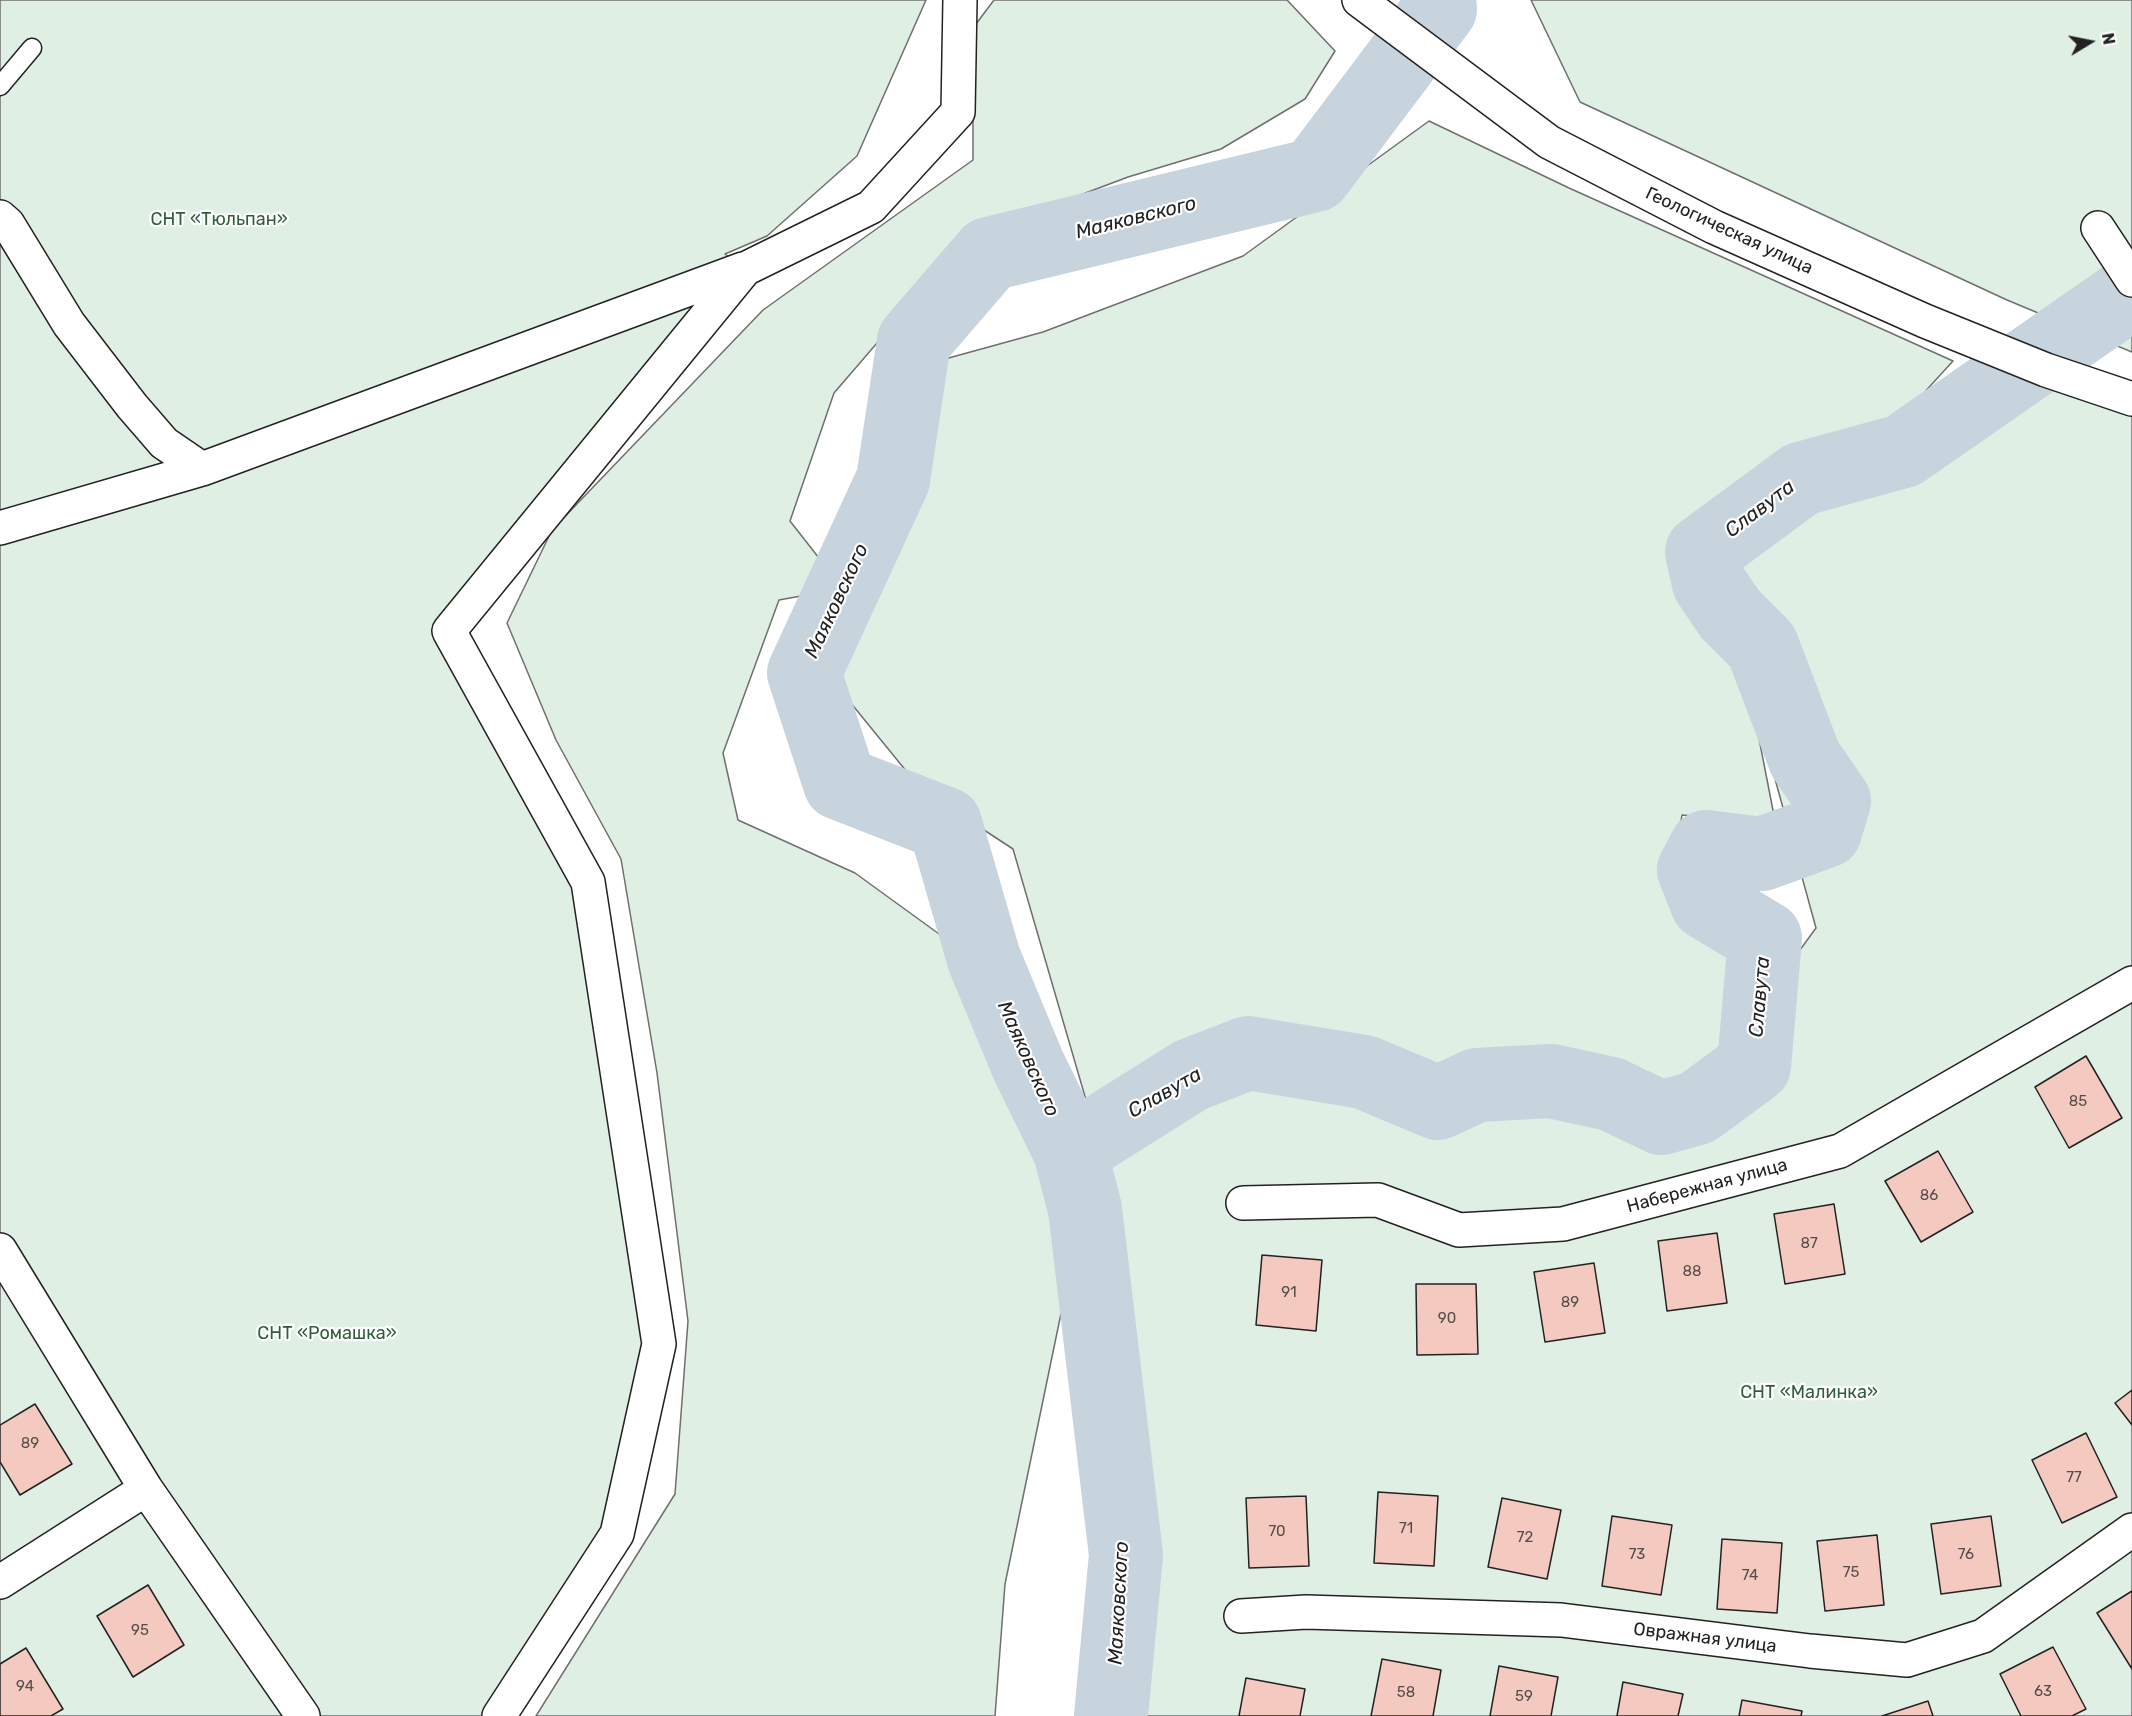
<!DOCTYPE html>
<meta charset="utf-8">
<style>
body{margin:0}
#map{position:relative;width:2132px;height:1716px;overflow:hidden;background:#fff;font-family:Rubik,sans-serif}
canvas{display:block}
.north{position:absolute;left:2060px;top:12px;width:60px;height:60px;-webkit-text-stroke:4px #fff;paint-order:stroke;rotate:80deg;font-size:16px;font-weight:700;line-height:24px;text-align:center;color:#222}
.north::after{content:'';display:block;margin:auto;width:21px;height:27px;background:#222;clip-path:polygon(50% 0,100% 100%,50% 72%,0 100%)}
</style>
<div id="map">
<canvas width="2132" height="1716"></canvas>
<div class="north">N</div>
</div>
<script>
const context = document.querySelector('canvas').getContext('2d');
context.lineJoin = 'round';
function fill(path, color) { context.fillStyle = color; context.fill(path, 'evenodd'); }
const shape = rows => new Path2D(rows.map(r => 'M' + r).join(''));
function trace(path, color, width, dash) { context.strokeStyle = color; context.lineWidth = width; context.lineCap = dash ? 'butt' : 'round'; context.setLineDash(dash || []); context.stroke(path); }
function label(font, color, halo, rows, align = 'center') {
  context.font = font + ' Rubik,sans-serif'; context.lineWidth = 4.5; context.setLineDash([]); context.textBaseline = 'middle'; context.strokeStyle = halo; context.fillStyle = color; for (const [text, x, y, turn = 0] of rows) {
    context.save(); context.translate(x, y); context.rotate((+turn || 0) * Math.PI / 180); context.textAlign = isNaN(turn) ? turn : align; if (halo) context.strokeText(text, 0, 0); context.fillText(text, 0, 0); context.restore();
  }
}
const green = shape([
 [0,0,926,0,857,156,767,236,725,254,745,269,449,631,588,882,659,1344,617,1534,499,1716,0,1716,0,0],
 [994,0,1287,0,1335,51,1305,99,1221,149,1128,177,1022,217,896,321,834,393,790,521,826,567,812,594,779,600,723,753,738,820,855,873,957,947,1039,1144,1064,1299,1005,1584,995,1716,536,1716,675,1494,688,1321,657,1073,621,859,556,740,507,623,552,530,763,310,973,160,973,28,994,0],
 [1531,0,2132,0,2132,352,2007,300,1580,102,1531,0],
 [1429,121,1569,188,1953,361,1900,419,1729,509,1682,569,1743,663,1730,614,1709,583,1702,552,1801,479,2046,370,2132,399,2132,1716,1108,1716,1119,1627,1070,1151,1191,1075,1438,1103,1477,1085,1551,1081,1611,1094,1699,1088,1816,928,1747,677,1778,836,1731,820,1682,815,1673,871,1685,903,1772,970,1697,1084,1570,1070,1410,1069,1273,1043,1190,1058,1086,1100,1013,849,920,788,828,675,897,545,945,359,1043,332,1243,256,1429,121]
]);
fill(green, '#e0efe3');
trace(green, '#6f6f6f', 1.5);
trace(shape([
 [1070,1151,1191,1075,1248,1053,1364,1072,1438,1103,1477,1085,1551,1081,1611,1094,1661,1118,1697,1108,1754,1066,1765,938,1707,903,1694,870,1706,847,1762,854,1825,831,1834,801,1805,759,1762,646,1730,614,1709,583,1702,552,1801,479,1903,451,2132,292],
 [1111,1716,1126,1555,1085,1209,1070,1151,1028,1065,984,959,945,824,840,783,804,673,893,480,914,341,989,254,1315,175,1440,9,1439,0]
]), '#c7d3dd', 74);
const building = shape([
 [2086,1056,2122,1118,2069,1148,2035,1087,2086,1056],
 [1938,1151,1973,1212,1921,1242,1885,1181,1938,1151],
 [1834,1204,1845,1274,1785,1284,1774,1214,1834,1204],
 [1717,1233,1727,1303,1667,1311,1658,1241,1717,1233],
 [1262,1255,1322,1260,1316,1331,1256,1325,1262,1255],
 [1594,1263,1605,1333,1545,1342,1534,1272,1594,1263],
 [1416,1284,1476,1284,1478,1354,1417,1355,1416,1284],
 [2132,1390,2132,1425,2115,1403,2132,1390],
 [35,1404,72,1464,20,1495,0,1462,0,1425,35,1404],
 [2086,1433,2117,1497,2062,1523,2032,1460,2086,1433],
 [1378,1492,1438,1496,1434,1566,1374,1563,1378,1492],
 [1306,1496,1309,1566,1249,1568,1246,1498,1306,1496],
 [1502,1498,1561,1510,1547,1579,1488,1567,1502,1498],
 [1612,1516,1672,1525,1661,1595,1602,1586,1612,1516],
 [1991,1516,2001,1586,1941,1594,1931,1524,1991,1516],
 [1877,1535,1884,1605,1825,1611,1817,1541,1877,1535],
 [1722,1539,1782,1543,1777,1613,1717,1609,1722,1539],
 [148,1585,184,1645,133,1677,97,1616,148,1585],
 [2132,1591,2132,1669,2097,1613,2132,1591],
 [2053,1647,2086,1709,2072,1716,2021,1716,2000,1674,2053,1647],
 [26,1648,63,1709,51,1716,0,1716,0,1664,26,1648],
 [1382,1659,1441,1670,1433,1716,1371,1716,1382,1659],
 [1499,1666,1558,1677,1551,1716,1490,1716,1499,1666],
 [1246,1678,1305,1689,1300,1716,1239,1716,1246,1678],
 [1623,1682,1683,1694,1678,1716,1617,1716,1623,1682],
 [1742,1700,1802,1711,1801,1716,1739,1716,1742,1700],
 [1928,1701,1933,1716,1882,1716,1928,1701]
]);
fill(building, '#f3c9c0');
trace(building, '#222', 1.5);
const lane = shape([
 [0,86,32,48]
]);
const street = shape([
 [0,217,8,224,69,324,132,406,164,443,202,469],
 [2098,228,2132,280],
 [0,528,202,469,743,269],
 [1243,1203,1378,1200,1459,1230,1563,1224,1840,1151,2132,983],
 [0,1250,146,1489,303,1716],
 [0,1582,146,1489],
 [1241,1616,1306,1612,1561,1620,1810,1651,1907,1660,1983,1636,2132,1530],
 [499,1716,617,1534,659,1344,588,882,449,631,745,269,871,207,958,112,960,0]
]);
const secondary = shape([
 [1359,0,1549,142,1714,227,1925,321,2046,370,2132,399]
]);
trace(lane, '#222', 21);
trace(street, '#222', 36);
trace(secondary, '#222', 36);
trace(lane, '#fff', 18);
trace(street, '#fff', 33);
trace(secondary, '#fff', 33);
label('15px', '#564c4a', null, [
 ["85",2078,1102],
 ["86",1929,1196],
 ["87",1809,1244],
 ["88",1692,1272],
 ["91",1289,1293],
 ["89",1570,1303],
 ["90",1447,1319],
 ["89",30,1444],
 ["77",2074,1478],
 ["71",1406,1529],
 ["70",1277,1532],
 ["72",1525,1538],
 ["73",1637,1555],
 ["76",1966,1555],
 ["75",1851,1573],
 ["74",1750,1576],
 ["95",140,1631],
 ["94",25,1687],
 ["63",2043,1692],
 ["58",1406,1693],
 ["59",1524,1697]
]);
label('18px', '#2f5e38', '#fff', [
 ["СНТ «Тюльпан»",219,220],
 ["СНТ «Ромашка»",327,1334],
 ["СНТ «Малинка»",1809,1393]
]);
label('18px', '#222', '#fff', [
 ["Геологическая улица",1729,231,25],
 ["Набережная улица",1707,1186,-15],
 ["Овражная улица",1705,1638,7]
]);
label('italic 20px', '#222', '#fff', [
 ["Маяковского",1136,218,-14],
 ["Славута",1760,509,-37],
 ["Маяковского",837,601,-65],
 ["Славута",1760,997,-85],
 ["Маяковского",1028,1059,66],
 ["Славута",1165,1093,-30],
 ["Маяковского",1119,1603,-87]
]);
</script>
